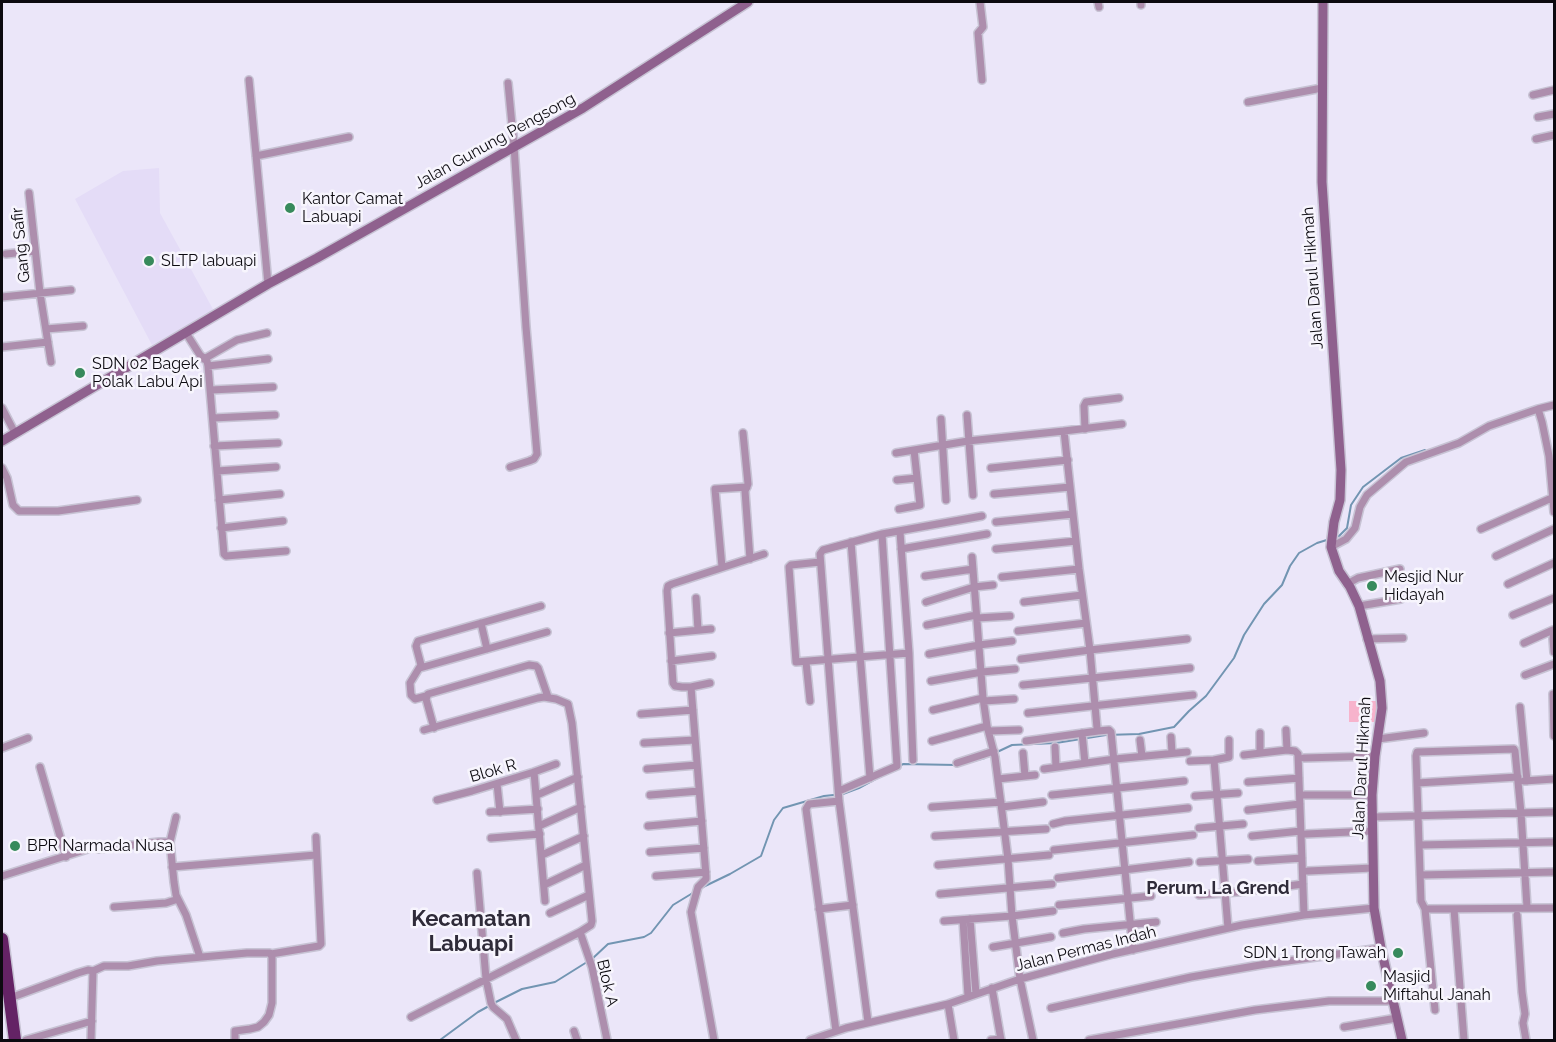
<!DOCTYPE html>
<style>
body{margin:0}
#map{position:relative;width:1556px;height:1042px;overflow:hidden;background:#ebe6f9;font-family:Raleway,sans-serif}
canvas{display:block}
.frame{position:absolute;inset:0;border:3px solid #0c0a10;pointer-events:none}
</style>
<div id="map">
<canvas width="1556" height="1042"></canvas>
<div class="frame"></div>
</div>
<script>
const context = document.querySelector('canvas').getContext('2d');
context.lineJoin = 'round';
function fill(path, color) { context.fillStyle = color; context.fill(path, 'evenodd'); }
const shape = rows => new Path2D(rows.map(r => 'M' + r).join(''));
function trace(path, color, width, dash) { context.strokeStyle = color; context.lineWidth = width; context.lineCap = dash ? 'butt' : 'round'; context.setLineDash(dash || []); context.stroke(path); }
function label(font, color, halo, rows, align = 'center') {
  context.font = font + ' Raleway,sans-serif'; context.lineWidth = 5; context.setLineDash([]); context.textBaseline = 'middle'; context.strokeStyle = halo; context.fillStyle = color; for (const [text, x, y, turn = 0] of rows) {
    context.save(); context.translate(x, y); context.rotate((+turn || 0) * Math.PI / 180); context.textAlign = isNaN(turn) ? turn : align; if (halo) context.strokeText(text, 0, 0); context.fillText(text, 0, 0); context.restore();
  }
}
fill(shape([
 [159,168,160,213,214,311,152,345,75,199,123,171]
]), '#e4dcf7');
fill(shape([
 [1349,701,1380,701,1379,722,1349,722]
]), '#f7b3cc');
trace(shape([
 [1335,537,1339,536,1347,528,1351,505,1363,487,1401,458,1425,450],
 [995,753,1012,745,1056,743,1106,735,1139,734,1174,727,1189,711,1206,696,1234,658,1244,635,1264,604,1282,585,1290,566,1299,553,1317,543,1330,539],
 [970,762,985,758],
 [899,767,903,764,956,765],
 [701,888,730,874,761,856,774,820,783,808,824,796,843,794,859,788,881,776],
 [592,959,608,944,644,937,651,933,673,905,696,891],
 [494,1003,522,989,555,982,587,962],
 [440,1040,478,1012,489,1006]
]), '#7295b2', 2);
const street = shape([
 [980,2,983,27,978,33,982,80],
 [1098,2,1099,7],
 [1141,2,1141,5],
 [249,80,268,284],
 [508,83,514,146,526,327,537,454,534,459,529,461,510,467],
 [1533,95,1554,90],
 [1248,102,1322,88],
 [1538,117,1554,114],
 [1536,139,1554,135],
 [256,156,349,137],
 [29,193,40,293,51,362],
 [6,254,35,251],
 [2,297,71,290],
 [46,329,83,326],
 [186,333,200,355,207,361,208,366,224,554,226,556,286,551],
 [2,347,48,342],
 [204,359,237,340,267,333],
 [208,366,268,359],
 [211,390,273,387],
 [2,408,15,433],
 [1538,409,1542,422,1549,456,1554,512],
 [967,415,973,495],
 [213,418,275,415],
 [941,419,946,500],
 [1085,429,1084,406,1086,402,1119,398],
 [1064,431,1122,424],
 [743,433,748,484,745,491,750,559],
 [214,446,278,443],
 [896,453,968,441,1064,431,1079,569,1090,650,1097,728,1098,731,1109,730,1111,732,1133,950],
 [2,468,7,478,13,505,19,511,58,511,137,500],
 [991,468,1068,460],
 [217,471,276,467],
 [897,480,917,478],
 [994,494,1070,487],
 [219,500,280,494],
 [899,509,920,505,914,450],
 [996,522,1073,514],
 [221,528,283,521],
 [1481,529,1554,497],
 [900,532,909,653],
 [851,542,870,778],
 [1331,547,1346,539,1355,528,1360,507,1367,495,1406,462,1459,443,1489,426,1538,409,1554,405],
 [901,549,987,534],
 [996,549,1076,541],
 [1496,556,1554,529],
 [972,557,983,698,987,726,995,757,1008,859,1012,916,1020,979,1033,1040],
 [820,562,791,565,789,567,796,662,909,653,913,760],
 [722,567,715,489,747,487],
 [925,576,973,569],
 [1002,577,1079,569],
 [1347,584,1358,578,1400,569],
 [1508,584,1554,563],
 [696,598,698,630],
 [926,602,974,587,993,585],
 [1024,602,1082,595],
 [1359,606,1401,599],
 [1513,615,1554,598],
 [977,618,1010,616],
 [481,623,487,649],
 [927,625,976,615],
 [1554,630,1553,639,1554,652],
 [1018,631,1086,623],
 [669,633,711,629],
 [1367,639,1403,638],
 [1524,643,1553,630],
 [929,654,979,645,1012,641],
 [1021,659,1090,650,1187,639],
 [671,661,712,656],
 [806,662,810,701],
 [420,668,547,632],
 [1525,675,1554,664],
 [931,681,982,672,1015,669],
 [710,683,691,687,682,687,675,686,673,683,667,591,668,586,672,584,764,554],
 [1023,685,1190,668],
 [691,687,706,876,706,879,698,887,691,912,714,1040],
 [1553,694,1554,736],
 [426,696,415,699,411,695,410,683,421,665,416,646,418,641,541,606],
 [984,701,1014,699],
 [1520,707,1527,781],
 [933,710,983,698],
 [1028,713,1193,695],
 [641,714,693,710],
 [434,728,426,699,428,694,529,665,536,666,538,668,548,697],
 [1286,730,1287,750],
 [989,731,1019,730],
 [1082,733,1085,763],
 [1260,733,1260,753],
 [1171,737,1172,753],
 [1378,739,1424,733],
 [1140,740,1142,756],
 [932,741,987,726],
 [1026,741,1098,731],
 [644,743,695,740],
 [1055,747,1056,767],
 [2,748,28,738],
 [1023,753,1025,776],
 [1244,755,1287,750,1295,751,1298,754,1304,915],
 [1304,758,1375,756],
 [1214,760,1229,757,1229,740],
 [1190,761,1214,760,1228,928],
 [957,763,994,751],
 [40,767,66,857],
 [647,769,697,765],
 [1044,769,1115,759,1187,752],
 [534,772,545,901],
 [998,779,1035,775],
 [1524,781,1554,779],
 [1248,782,1299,778],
 [1417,783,1518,777],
 [497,784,500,812],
 [839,791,897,766,882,534],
 [537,795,578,777],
 [650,795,699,791],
 [1052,795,1184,781],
 [1304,795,1372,795],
 [1195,796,1238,793],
 [437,800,472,791,534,772,556,764],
 [932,807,1001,802],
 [1002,807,1043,802],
 [1248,810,1300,804],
 [490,812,538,809],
 [176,817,170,842,174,882,176,895,186,915,200,957],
 [1373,817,1554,812],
 [1053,824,1065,821,1188,808],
 [539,826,581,807],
 [648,826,702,821],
 [1199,828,1243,824],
 [1306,834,1373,831],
 [935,836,1046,829],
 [1252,836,1301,831],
 [491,838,540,834],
 [1419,845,1554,842],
 [1054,850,1193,835],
 [650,852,704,848],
 [542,855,584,836],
 [1258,861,1302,858],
 [1200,862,1248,859],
 [938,865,1049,855],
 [172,867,316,855],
 [1308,871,1373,868],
 [477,873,486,979,491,1003,493,1007,507,1019,516,1040],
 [1420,875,1554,872],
 [2,876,94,847,98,849,159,842,170,842],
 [656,876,706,872],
 [1058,878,1189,862],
 [544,885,586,865],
 [1257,890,1303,884],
 [940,894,1052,884],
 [1199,895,1249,891],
 [1059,905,1151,896],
 [114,907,166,903,178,899],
 [1527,907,1521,813,1515,751,1514,749,1417,752,1416,756,1421,901,1425,909,1554,908],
 [819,909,853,905],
 [1425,909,1435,1010],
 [1454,909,1464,1040],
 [550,913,589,895],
 [1517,915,1522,992,1525,1014,1523,1023,1526,1040],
 [970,919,976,994],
 [963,920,968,996],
 [944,921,1012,916,1053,911],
 [580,932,592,967,607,1040],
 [1063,933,1084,929,1156,922],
 [993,947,1051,937],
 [271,954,319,946,321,944,316,837],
 [992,988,1001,1040],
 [10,998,78,973,88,970,93,971,104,966,128,966,157,961,247,953,270,953,272,957,272,1003,269,1015,264,1022,258,1027,250,1029,235,1031,235,1040],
 [948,1004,954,1040],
 [1051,1008,1191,977,1266,964,1381,948],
 [411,1017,580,932,591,925,592,921,572,723,568,704,556,699,544,697,538,698,424,730],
 [868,1022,839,801,820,554,823,550,882,534,982,516],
 [1344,1027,1397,1018],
 [574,1031,577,1040],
 [836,1031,806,809,809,804,839,801],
 [26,1040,92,1021],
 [91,1040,93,971],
 [810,1040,846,1028,948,1004,1020,979,1113,954,1242,925,1304,915,1374,908],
 [991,1040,1001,1039],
 [1089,1040,1255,1010,1329,1001,1392,1001]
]);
const secondary = shape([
 [1323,2,1322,182,1341,470,1340,500,1334,522,1331,547,1339,571,1350,587,1359,606,1380,681,1382,708,1375,756,1372,795,1374,908,1381,948,1402,1040],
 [2,441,268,284,317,258,583,108,748,2]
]);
const highway = shape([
 [2,939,15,1040]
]);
trace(street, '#c7c3d4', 10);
trace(secondary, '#c7c3d4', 12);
trace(highway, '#c7c3d4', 15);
trace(street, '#ad8ead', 7);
trace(secondary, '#8f618e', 9);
trace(highway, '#642365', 12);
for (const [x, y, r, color] of [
 [290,208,6,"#378a5c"],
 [149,261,6,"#378a5c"],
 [80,373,6,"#378a5c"],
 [1372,586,6,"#378a5c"],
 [15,846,6,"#378a5c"],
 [1398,953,6,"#378a5c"],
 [1371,986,6,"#378a5c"]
]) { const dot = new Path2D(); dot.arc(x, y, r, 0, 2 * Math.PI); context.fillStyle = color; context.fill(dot); trace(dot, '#f7f5fd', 2); }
label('16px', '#0c0a10', '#f7f5fd', [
 ["Jalan Gunung Pengsong",495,141,-29],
 ["Gang Safir",21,245,-96],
 ["Jalan Darul Hikmah",1313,278,-94],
 ["Jalan Darul Hikmah",1362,768,-87],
 ["Blok R",493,771,-16],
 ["Jalan Permas Indah",1086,949,-14],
 ["Blok A",607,983,77]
]);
label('16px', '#0c0a10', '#f7f5fd', [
 ["Kantor Camat",302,199],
 ["Labuapi",302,217],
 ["SLTP labuapi",161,261],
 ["SDN 02 Bagek",92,364],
 ["Polak Labu Api",92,382],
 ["Mesjid Nur",1384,577],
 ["Hidayah",1384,595],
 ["BPR Narmada Nusa",27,846],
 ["SDN 1 Trong Tawah",1386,953,"right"],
 ["Masjid",1383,977],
 ["Miftahul Janah",1383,995]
], 'left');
label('bold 18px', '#2f2b39', '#f7f5fd', [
 ["Perum. La Grend",1218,889]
]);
label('bold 22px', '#2f2b39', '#f7f5fd', [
 ["Kecamatan",471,919],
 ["Labuapi",471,944]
]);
</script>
